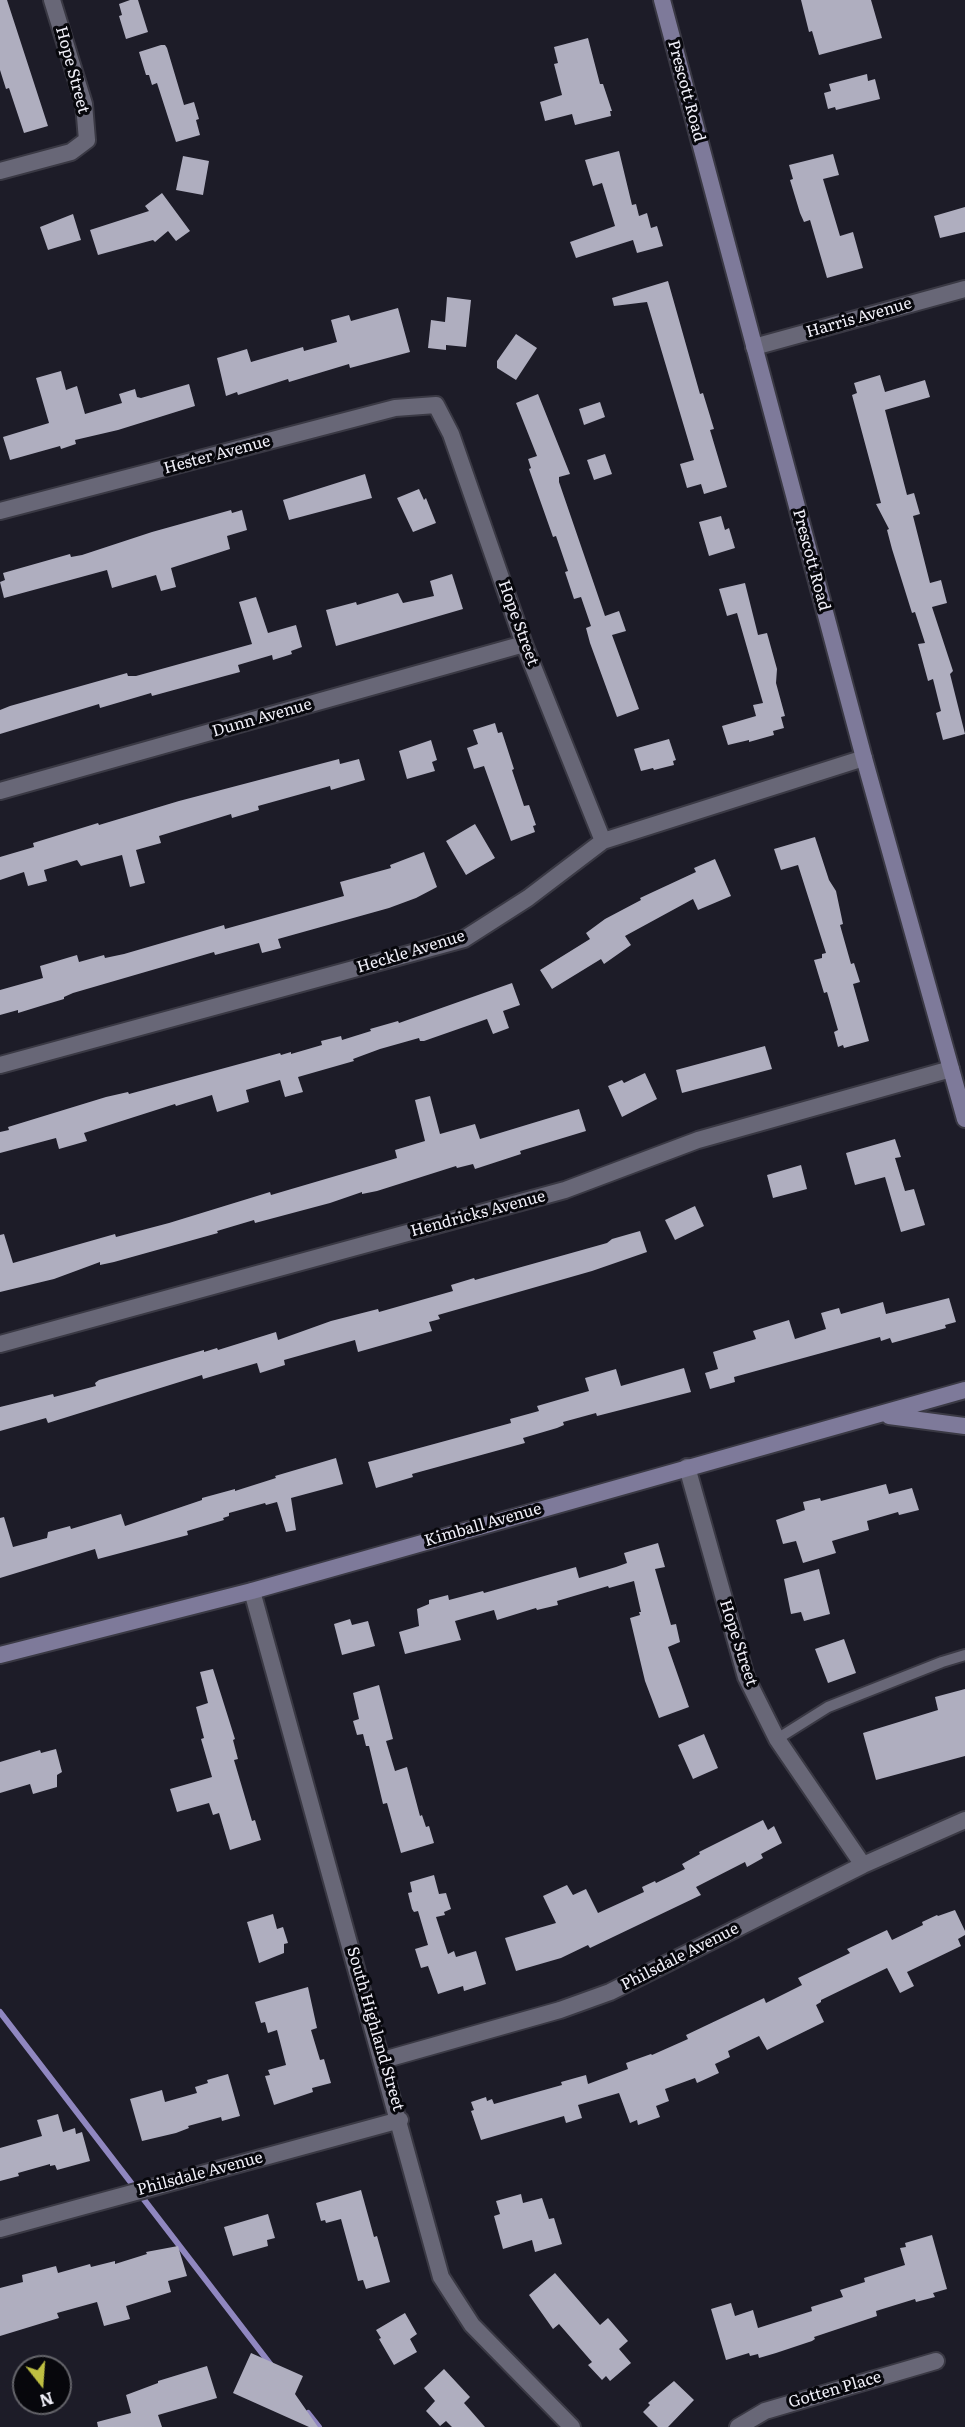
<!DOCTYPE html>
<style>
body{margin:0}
#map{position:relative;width:965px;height:2427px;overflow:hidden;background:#1d1c28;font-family:Literata,serif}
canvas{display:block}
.north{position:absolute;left:12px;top:2355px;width:60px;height:60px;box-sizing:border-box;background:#07070c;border:2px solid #64646a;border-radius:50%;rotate:163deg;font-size:16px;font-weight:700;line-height:24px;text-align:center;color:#f0eff8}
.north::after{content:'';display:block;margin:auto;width:21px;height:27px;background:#bebf42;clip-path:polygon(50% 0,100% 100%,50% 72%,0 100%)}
</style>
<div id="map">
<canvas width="965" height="2427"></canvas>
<div class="north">N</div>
</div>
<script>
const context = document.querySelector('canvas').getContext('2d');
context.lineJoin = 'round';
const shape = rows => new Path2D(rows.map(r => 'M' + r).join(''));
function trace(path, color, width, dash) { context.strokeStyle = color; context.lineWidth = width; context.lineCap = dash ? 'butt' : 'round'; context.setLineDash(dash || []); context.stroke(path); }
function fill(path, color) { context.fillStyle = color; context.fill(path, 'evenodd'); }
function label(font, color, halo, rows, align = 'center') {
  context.font = font + ' Literata,serif'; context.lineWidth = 6; context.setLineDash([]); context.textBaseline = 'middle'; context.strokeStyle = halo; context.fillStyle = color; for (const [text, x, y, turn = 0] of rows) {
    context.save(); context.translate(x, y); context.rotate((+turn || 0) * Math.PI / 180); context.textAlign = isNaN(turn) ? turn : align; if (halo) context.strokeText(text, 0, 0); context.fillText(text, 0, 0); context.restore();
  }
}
trace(shape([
 [0,2012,271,2365],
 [308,2413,319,2427]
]), '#9087c0', 6);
fill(shape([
 [0,0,7,0,48,126,24,133,9,88,6,89,0,70],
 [130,0,138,0,148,32,126,39,119,16,122,15,119,4],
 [801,0,871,0,882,38,819,55,812,31,809,32],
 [588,38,600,84,603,84,612,111,610,111,611,116,575,125,572,114,545,121,540,102,562,95,554,64,558,63,554,47],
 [161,45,165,45,167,48,184,105,194,102,199,119,196,120,200,135,176,142,157,83,152,85,149,75,146,75,139,52],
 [867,74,868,81,875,79,880,99,836,110,835,107,828,109,824,93,831,91,829,84],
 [619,151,632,205,636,204,639,216,647,213,651,228,657,226,663,246,637,253,633,240,576,258,570,242,615,226,602,183,593,186,585,160],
 [833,154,839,175,823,179,840,236,853,232,863,268,827,278,810,220,804,222,800,213,790,180,793,179,789,165],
 [183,156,209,161,203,195,176,190],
 [162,193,190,231,176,241,168,231,155,242,153,240,98,255,90,230,149,211,145,206],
 [965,207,965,232,940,238,934,216],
 [73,214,81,240,48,250,40,227],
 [668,281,700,394,703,393,714,429,710,430,727,487,704,494,701,484,687,488,680,464,694,460,647,302,614,306,612,298],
 [447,297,471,300,466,347,446,345,446,350,428,348,431,320,445,322],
 [398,308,410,352,350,368,349,364,289,382,288,379,238,395,237,392,226,396,217,358,247,349,251,362,303,347,304,351,337,342,331,320,349,315,351,321],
 [516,334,537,348,516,380,497,368,497,361],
 [61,371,66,390,77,386,85,414,122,403,119,394,135,389,137,397,141,398,189,384,195,406,118,430,75,440,76,444,61,449,60,446,10,460,3,437,49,423,36,378],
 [880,375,885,392,925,380,930,397,885,410,907,495,914,493,920,514,913,516,930,583,941,580,947,603,932,607,953,671,950,674,965,734,943,740,936,713,941,711,933,679,928,681,918,644,925,643,915,612,912,613,892,549,887,530,889,529,876,504,881,503,852,395,857,393,854,383],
 [538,394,570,474,559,477,559,482,605,616,619,611,626,631,612,635,639,709,617,717,590,643,586,628,591,626,581,597,574,599,565,572,568,571,556,536,553,537,529,469,531,468,528,459,537,456,516,403],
 [600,402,605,417,584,425,579,409],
 [605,454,612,474,594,480,587,460],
 [365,474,372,498,289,520,283,500],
 [419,489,424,500,426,498,436,523,413,532,397,498],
 [231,510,232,513,242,510,247,530,227,536,230,549,171,568,176,587,161,591,156,575,112,588,107,570,4,598,0,582,5,580,3,573,70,554,71,557,82,555,152,532],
 [721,516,725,530,729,528,735,548,709,556,699,522],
 [452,574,463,609,336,646,326,610,356,602,357,605,398,593,403,603,434,596,430,581],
 [745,583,758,635,767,633,777,669,776,683,785,716,781,717,784,728,773,731,774,735,749,742,749,740,728,745,722,726,756,716,753,705,763,703,737,613,727,616,719,589],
 [256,597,268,633,296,625,302,647,291,651,292,654,273,660,272,655,238,665,240,672,225,676,152,696,151,693,100,708,99,704,0,734,0,710,10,706,127,673,128,676,136,676,252,644,239,602],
 [495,723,498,733,502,732,514,769,512,770,524,806,529,805,536,825,533,826,535,832,511,841,484,766,474,769,467,748,478,744,473,730],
 [669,739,676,760,673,761,674,765,654,770,653,768,641,771,634,749],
 [431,740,437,760,432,762,435,771,407,779,399,751],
 [339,759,340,764,359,759,365,780,331,790,330,786,258,806,259,810,232,818,231,814,159,836,161,843,136,850,145,883,130,887,122,855,81,866,77,860,44,870,47,881,28,886,24,872,0,880,0,857,34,847,33,843,98,823,99,825,179,801],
 [475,824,495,858,466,875,446,841],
 [815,837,829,880,836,891,843,924,840,925,851,964,854,963,860,982,853,984,869,1041,844,1048,843,1045,838,1047,834,1032,838,1030,827,992,824,993,814,960,822,958,822,954,826,953,798,865,781,870,774,849],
 [424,852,437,887,416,898,389,908,278,939,281,948,262,953,259,943,215,955,214,952,73,993,64,997,64,999,44,1005,18,1013,18,1010,0,1015,0,990,43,978,40,966,77,955,79,962,104,955,105,958,124,954,224,925,225,929,344,896,340,882,391,868,390,865],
 [715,859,731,896,698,910,693,899,625,936,631,945,604,964,601,959,552,989,540,970,590,939,586,933,605,919,641,900,640,898,696,872,694,868],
 [512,983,520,1005,503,1011,509,1028,493,1034,487,1019,424,1041,420,1041,419,1038,380,1049,353,1059,354,1061,298,1077,303,1092,285,1097,280,1080,246,1090,249,1102,217,1112,212,1095,176,1106,175,1104,84,1133,87,1141,59,1149,56,1138,0,1153,0,1132,9,1130,8,1127,106,1097,128,1092,129,1094,280,1053,281,1055,291,1052,291,1054,322,1045,321,1041,341,1036,342,1040,371,1031,370,1029,398,1021,399,1023],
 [765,1046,772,1069,682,1093,676,1070],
 [645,1073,657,1099,622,1117,608,1086,622,1080,624,1083],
 [430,1096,440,1134,475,1124,480,1139,579,1109,586,1131,520,1151,521,1154,475,1169,473,1164,457,1168,456,1166,377,1191,362,1194,362,1192,330,1203,255,1223,254,1220,217,1231,218,1233,114,1262,100,1265,100,1262,54,1279,0,1292,0,1235,4,1234,13,1263,115,1234,116,1237,169,1223,270,1192,271,1195,397,1158,395,1150,425,1141,415,1100],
 [895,1139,901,1157,895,1158,905,1191,914,1189,925,1225,901,1232,885,1177,855,1185,846,1153],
 [801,1165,807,1189,773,1198,767,1175],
 [695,1206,704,1226,675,1240,665,1220],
 [640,1231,647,1252,592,1271,438,1315,440,1319,429,1322,432,1331,358,1352,355,1340,284,1360,285,1365,260,1373,257,1363,203,1379,202,1375,48,1423,46,1418,0,1431,0,1407,53,1394,54,1397,96,1386,95,1383,99,1380,204,1350,204,1352,217,1348,218,1350,276,1332,278,1340,331,1321,378,1309,379,1312,453,1291,451,1285,474,1278,475,1280,607,1243,612,1239],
 [949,1298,956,1322,945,1325,946,1328,892,1343,890,1338,881,1341,880,1337,734,1377,735,1382,710,1389,705,1373,718,1369,713,1352,756,1339,753,1331,789,1320,795,1339,826,1329,821,1313,839,1308,841,1314,883,1302,886,1314],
 [684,1368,691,1392,597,1416,596,1413,563,1422,564,1425,557,1428,523,1438,525,1443,412,1474,413,1477,376,1488,368,1462,511,1423,510,1419,539,1411,537,1406,589,1391,585,1378,616,1369,621,1386],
 [336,1458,343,1484,291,1498,296,1530,286,1532,277,1502,266,1505,265,1503,229,1513,229,1516,223,1518,224,1520,187,1531,188,1535,98,1559,95,1549,0,1578,0,1518,4,1517,13,1547,47,1538,48,1532,70,1526,71,1529,121,1514,125,1526,202,1500,202,1498,235,1489,235,1491,276,1478,275,1476],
 [886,1484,889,1494,912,1488,919,1510,899,1515,898,1512,867,1521,869,1530,832,1541,836,1553,803,1563,796,1541,783,1544,776,1520,805,1510,803,1502,820,1498,821,1501],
 [658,1543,665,1567,655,1569,671,1625,676,1624,680,1642,668,1647,689,1707,659,1718,645,1681,630,1618,640,1615,639,1612,641,1612,634,1581,609,1588,608,1586,557,1601,558,1605,537,1610,536,1608,497,1620,494,1610,455,1621,461,1640,405,1654,399,1632,419,1626,417,1609,429,1604,429,1600,448,1595,449,1600,483,1591,484,1593,576,1567,579,1578,616,1567,627,1563,624,1553],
 [819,1569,830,1614,804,1621,801,1612,791,1614,784,1579],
 [350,1619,352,1625,368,1621,375,1646,342,1655,334,1624],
 [844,1639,856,1673,828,1683,815,1649],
 [213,1669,235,1739,233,1740,238,1759,234,1760,252,1821,255,1820,261,1840,230,1850,219,1813,213,1815,209,1803,177,1812,170,1789,212,1777,201,1739,204,1738,196,1707,208,1703,200,1672],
 [379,1685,393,1739,386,1741,395,1771,407,1767,420,1816,422,1815,426,1827,429,1826,434,1843,401,1853,387,1803,383,1804,369,1746,366,1746,363,1734,357,1735,353,1721,359,1719,353,1693],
 [965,1689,965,1756,876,1780,863,1733,938,1710,935,1697],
 [704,1734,718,1768,693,1779,678,1745],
 [56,1749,62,1772,57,1775,57,1787,33,1794,30,1784,0,1793,0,1762,40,1750,41,1753],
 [763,1820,768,1830,774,1826,782,1843,761,1854,763,1858,747,1867,745,1862,696,1887,701,1895,590,1948,588,1945,561,1958,516,1971,505,1938,556,1923,543,1896,567,1885,573,1895,586,1889,598,1913,644,1892,642,1887,655,1881,656,1883,685,1869,682,1864,700,1854,699,1852],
 [434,1875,439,1894,446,1893,451,1909,444,1912,445,1915,436,1917,448,1954,454,1951,456,1957,476,1951,486,1984,464,1991,463,1986,438,1994,428,1966,421,1968,415,1949,428,1945,418,1911,414,1912,412,1909,408,1893,412,1892,410,1882],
 [955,1910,965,1931,965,1935,958,1939,961,1946,907,1972,914,1986,900,1993,887,1968,821,2000,821,2002,816,2005,824,2022,767,2050,759,2036,728,2051,730,2057,715,2064,719,2073,697,2083,695,2078,665,2089,669,2101,656,2106,660,2117,638,2125,637,2120,630,2123,619,2093,578,2105,582,2118,566,2123,564,2116,481,2140,471,2111,474,2110,471,2102,486,2097,487,2101,492,2099,494,2104,562,2085,561,2082,586,2075,588,2084,628,2069,626,2063,651,2054,652,2055,688,2039,686,2035,764,1998,766,2003,802,1985,798,1978,850,1953,847,1949,887,1930,892,1940,923,1925,922,1922,937,1915,938,1916],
 [273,1914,277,1929,283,1927,288,1943,284,1944,284,1953,259,1963,247,1922],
 [308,1987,317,2028,311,2030,320,2060,324,2059,331,2083,312,2088,313,2092,274,2105,265,2076,270,2075,268,2070,286,2065,277,2030,268,2033,265,2022,261,2023,255,2002],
 [228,2074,240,2116,222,2121,221,2117,188,2126,189,2128,176,2133,142,2141,130,2099,162,2090,165,2102,197,2093,195,2087,208,2083,207,2080],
 [58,2114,63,2132,75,2128,76,2134,82,2132,90,2161,57,2170,55,2165,50,2166,50,2164,18,2173,19,2176,0,2181,0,2148,42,2136,37,2120],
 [361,2190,374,2237,377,2236,390,2282,366,2289,363,2280,358,2281,341,2219,326,2223,325,2220,321,2221,316,2203],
 [521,2194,523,2203,542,2198,549,2219,554,2218,562,2244,535,2252,532,2240,503,2249,494,2216,500,2214,496,2201],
 [268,2214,275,2238,267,2240,268,2246,233,2256,224,2227],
 [932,2235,947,2289,933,2293,935,2297,916,2302,915,2299,876,2311,877,2316,814,2337,815,2339,812,2341,776,2353,759,2358,758,2354,750,2356,749,2353,726,2360,711,2309,731,2303,735,2316,753,2310,758,2328,812,2311,811,2307,843,2297,840,2290,865,2282,864,2278,905,2265,900,2248,906,2247,905,2243],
 [178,2246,187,2276,168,2281,171,2292,126,2306,130,2319,104,2326,97,2302,57,2313,59,2318,0,2336,0,2288,23,2282,22,2275,56,2266,58,2273,90,2264,91,2267,115,2261,115,2264,147,2254,146,2252],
 [555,2273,600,2325,608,2318,628,2341,619,2349,631,2363,610,2381,606,2376,602,2380,588,2365,592,2362,559,2324,553,2329,529,2295],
 [405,2313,417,2334,410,2339,417,2352,394,2365,379,2339,381,2338,376,2330],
 [251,2353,303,2376,295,2394,318,2427,309,2427,233,2393],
 [207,2366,217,2398,158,2415,162,2427,98,2427,97,2422,131,2413,126,2395,158,2383,158,2381],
 [444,2369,470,2397,464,2403,485,2427,452,2427,446,2421,440,2426,426,2411,435,2401,424,2388],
 [674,2381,694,2400,668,2427,658,2427,643,2412,650,2405,648,2403]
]), '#afaebf');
const service = shape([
 [777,1739,828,1707,942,1662,965,1655]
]);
const minor = shape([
 [0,171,71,152,87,140,84,104,52,0],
 [754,347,965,289],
 [0,511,395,408,436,405,451,434,524,644,603,841],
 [0,791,524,644],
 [0,1065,464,939,528,898,603,841,864,758],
 [0,1344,565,1190,698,1140,951,1069],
 [687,1467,746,1677,777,1739,863,1865],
 [252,1591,441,2277,472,2325,572,2427],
 [383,2060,560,2010,610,1992,863,1865,965,1820],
 [0,2229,400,2120],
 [738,2427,765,2411,936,2361]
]);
const secondary = shape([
 [662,0,864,758,965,1119],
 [889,1416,965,1426],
 [0,1655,252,1591,965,1390]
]);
trace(service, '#3a3944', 14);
trace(minor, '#3a3944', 20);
trace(secondary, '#3a3944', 20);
trace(service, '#686777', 10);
trace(minor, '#686777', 16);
trace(secondary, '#7e7a9a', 16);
label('16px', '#f0eff8', '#07070c', [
 ["Hope Street",72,70,75],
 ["Prescott Road",686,91,75],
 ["Harris Avenue",859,318,-16],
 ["Hester Avenue",217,455,-15],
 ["Prescott Road",811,560,75],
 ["Hope Street",518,623,70],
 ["Dunn Avenue",262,718,-16],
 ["Heckle Avenue",411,952,-17],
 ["Hendricks Avenue",478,1214,-15],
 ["Kimball Avenue",483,1525,-16],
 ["Hope Street",738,1643,72],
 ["Philsdale Avenue",680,1957,-27],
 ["South Highland Street",375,2029,74],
 ["Philsdale Avenue",200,2174,-15],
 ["Gotten Place",835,2390,-16]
]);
</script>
